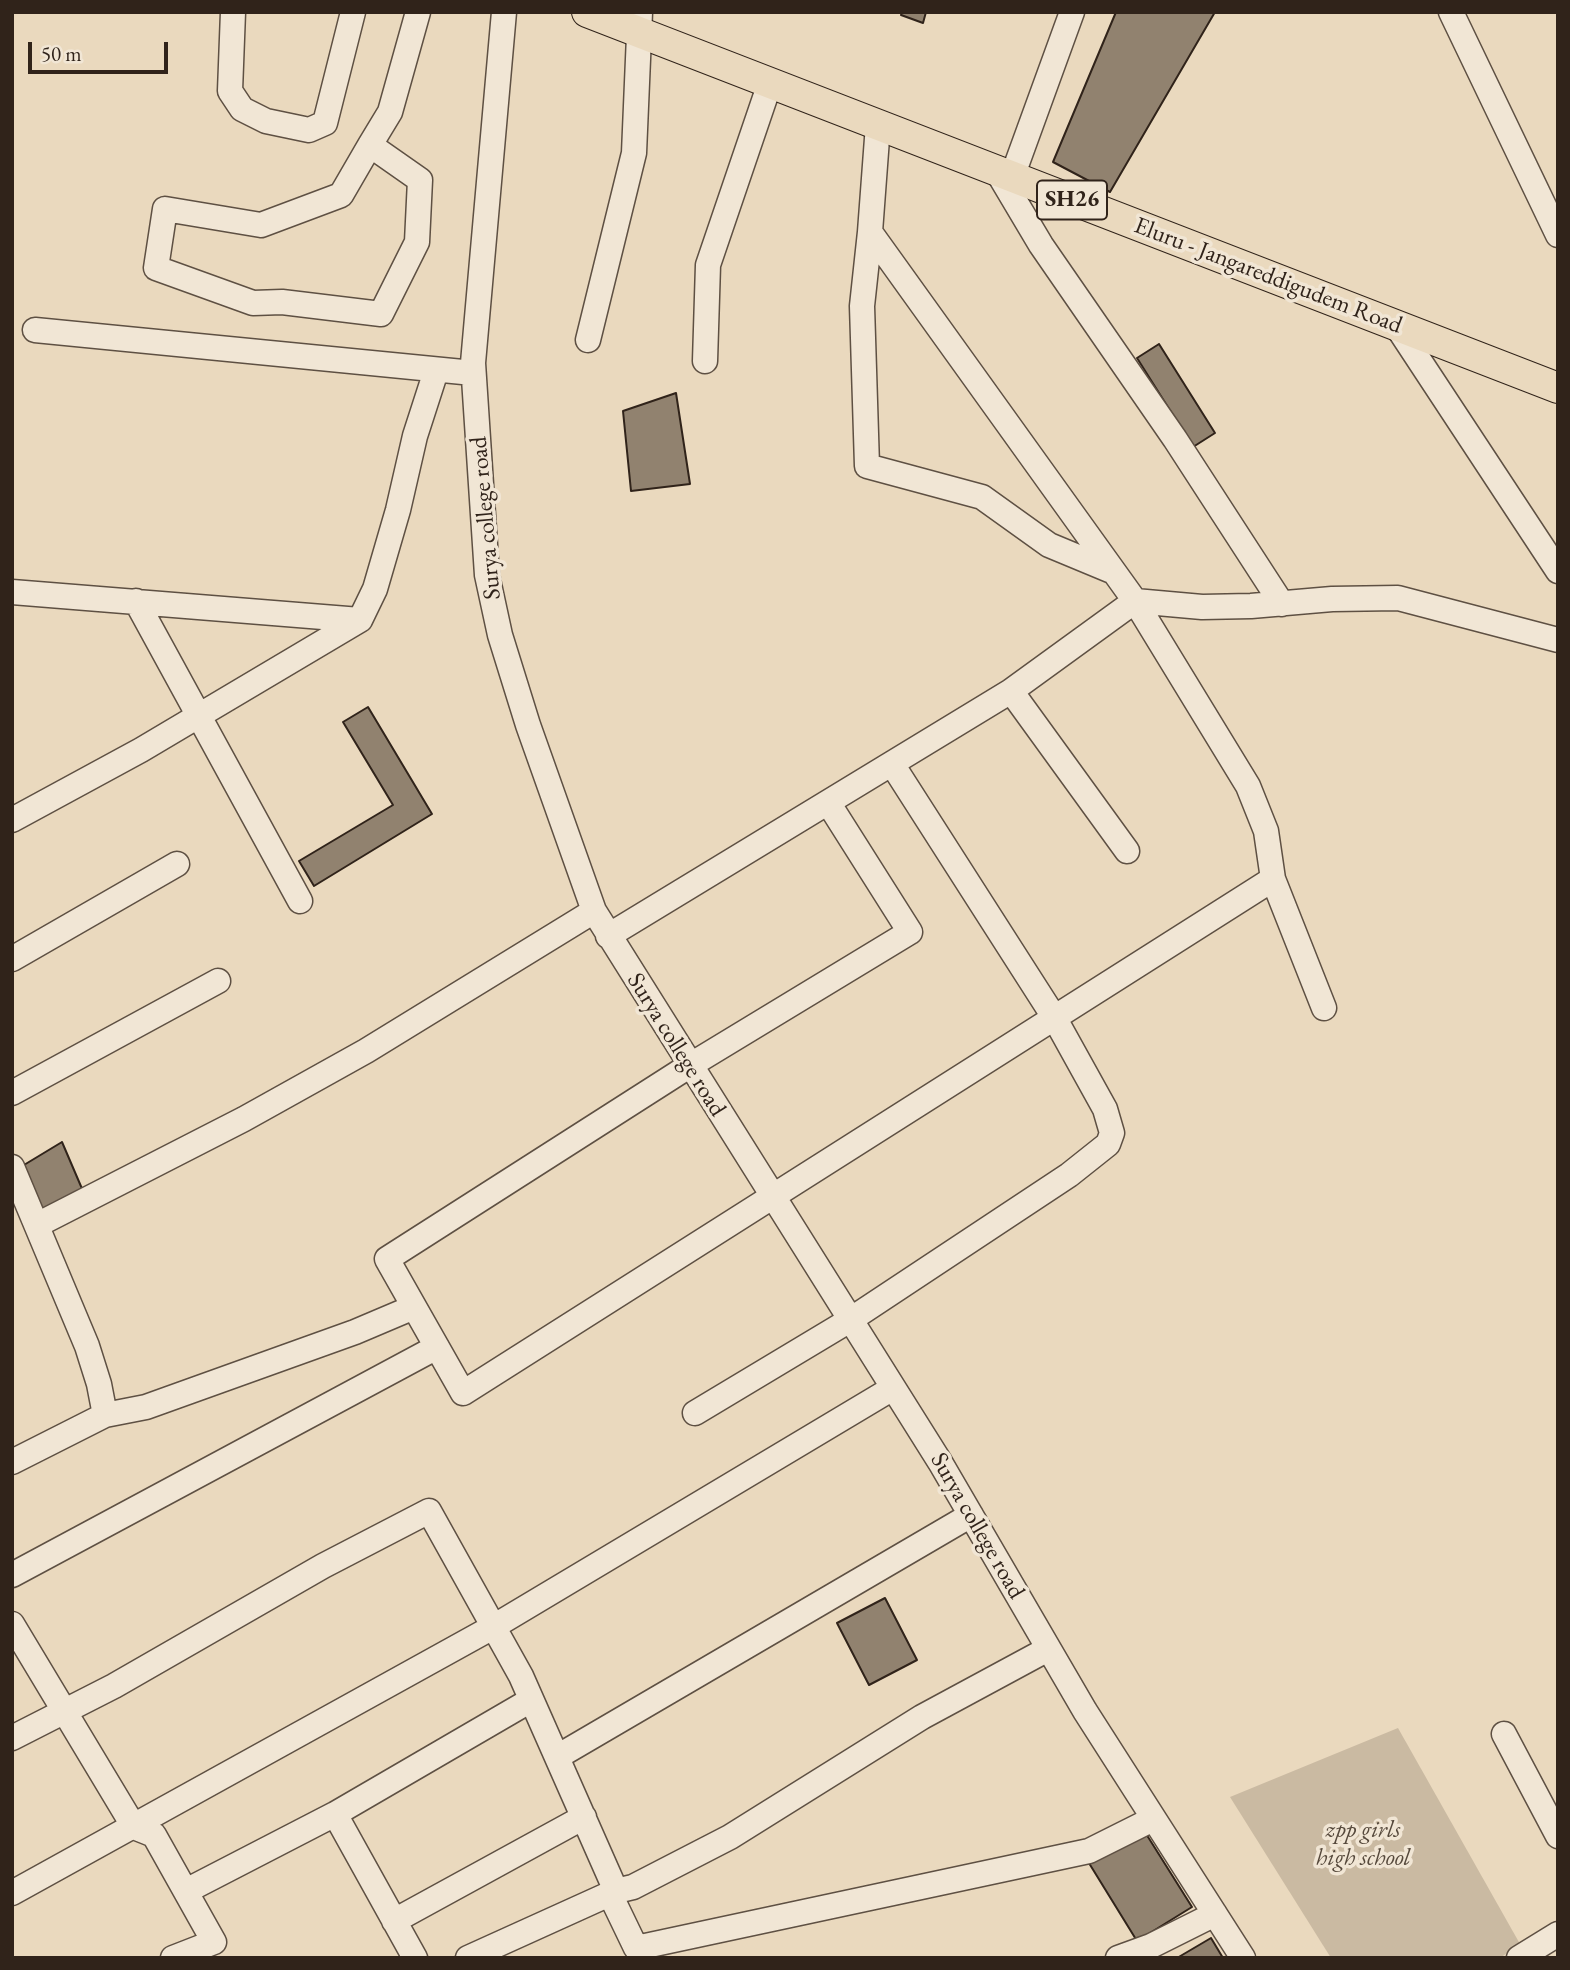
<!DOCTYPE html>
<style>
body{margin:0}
#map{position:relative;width:1570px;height:1970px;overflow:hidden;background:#ead9be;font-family:"EB Garamond",serif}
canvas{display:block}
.frame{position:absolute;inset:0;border:14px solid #30231a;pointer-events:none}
.scale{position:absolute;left:28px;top:42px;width:140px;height:32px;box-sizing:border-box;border:4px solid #30231a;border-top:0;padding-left:9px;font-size:21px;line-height:24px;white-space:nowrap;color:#30231a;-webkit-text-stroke:5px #f1e6d5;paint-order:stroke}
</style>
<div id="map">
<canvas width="1570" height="1970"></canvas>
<div class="frame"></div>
<div class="scale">50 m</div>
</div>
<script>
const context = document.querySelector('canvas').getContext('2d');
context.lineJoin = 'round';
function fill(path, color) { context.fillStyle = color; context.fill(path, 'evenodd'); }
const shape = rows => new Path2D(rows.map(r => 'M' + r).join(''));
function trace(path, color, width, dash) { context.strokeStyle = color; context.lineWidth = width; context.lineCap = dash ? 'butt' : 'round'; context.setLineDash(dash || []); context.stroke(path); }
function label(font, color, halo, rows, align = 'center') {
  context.font = font + ' "EB Garamond",serif'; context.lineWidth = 7; context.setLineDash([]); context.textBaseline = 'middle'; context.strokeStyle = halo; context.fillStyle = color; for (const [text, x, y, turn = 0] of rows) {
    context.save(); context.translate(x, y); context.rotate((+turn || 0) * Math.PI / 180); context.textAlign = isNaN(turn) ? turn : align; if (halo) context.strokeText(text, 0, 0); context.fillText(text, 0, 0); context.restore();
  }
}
fill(shape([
 [1398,1728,1520,1944,1500,1958,1331,1958,1230,1797]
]), '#cabaa2');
const building = shape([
 [902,12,926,12,923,23,901,15,902,12],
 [1116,12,1215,12,1110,192,1053,162,1116,12],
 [1159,344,1215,433,1193,447,1137,358,1159,344],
 [676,393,690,484,631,491,623,411,676,393],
 [368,707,432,814,314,886,299,861,393,805,343,722,368,707],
 [62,1142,86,1198,37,1225,14,1171,62,1142],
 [885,1598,917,1660,869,1685,837,1623,885,1598],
 [1138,1821,1192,1907,1137,1941,1084,1855,1138,1821],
 [1211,1938,1223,1958,1177,1958,1211,1938]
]);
fill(building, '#91826f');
trace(building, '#30231a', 2);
const minor = shape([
 [233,12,230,91,242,109,266,121,309,130,325,123,353,12],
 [504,12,473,363,487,575,500,635,528,725,594,911,940,1462,1085,1711,1243,1958],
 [1451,12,1558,235],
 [878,125,870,232,1135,601,1202,607,1251,606,1332,599,1398,598,1558,640],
 [370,145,420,180,417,242,381,314,282,302,253,303,156,268,165,209,261,225,341,195,370,145,390,112,418,12],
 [997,171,1041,245,1175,439,1282,604],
 [1012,177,1072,12],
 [870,232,862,306,867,466,982,497,1049,545,1114,572],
 [1396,325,1558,571],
 [35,330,473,373],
 [588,340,634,153,640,12],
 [705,361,708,265,770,83],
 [12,592,360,620],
 [136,601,300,901],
 [1011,691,1127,851],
 [829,804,910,932,689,1066,387,1259,463,1393,1273,879],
 [12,820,141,750,360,620,375,589,398,510,415,436,436,371],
 [608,936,1011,691,1135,601,1248,786,1266,831,1273,879,1324,1008],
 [12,959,177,864],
 [12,1093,218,981],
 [12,1167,87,1346,99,1384,105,1415,12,1462],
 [37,1225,244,1119,366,1051,594,911],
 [695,1413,850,1320,1069,1175,1108,1144,1112,1133,1105,1109,1054,1017,892,764],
 [105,1415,146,1407,355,1332,414,1307],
 [12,1575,437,1347],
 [12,1624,134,1827,154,1835,214,1942,173,1958],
 [1504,1734,1558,1836],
 [12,1738,114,1686,323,1566,429,1511,521,1676,616,1891,468,1958],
 [557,1757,971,1515],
 [335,1814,415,1958],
 [186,1891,335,1814,531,1700],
 [616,1891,633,1887,730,1837,922,1717,1048,1649],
 [12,1893,493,1627,893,1388],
 [610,1894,636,1948,1089,1851,1153,1819],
 [394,1921,584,1817],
 [1118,1958,1151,1946,1215,1914],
 [1519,1958,1558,1934]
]);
const major = shape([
 [587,12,1558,388]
]);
trace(minor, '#5e5043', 27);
trace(major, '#30231a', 32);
trace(minor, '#f1e6d5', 24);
trace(major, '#ead9be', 30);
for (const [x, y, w] of [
 [1072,200,70]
]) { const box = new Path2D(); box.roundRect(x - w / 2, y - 19.5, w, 39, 5); context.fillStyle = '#f1e6d5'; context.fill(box); trace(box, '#30231a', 2); }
label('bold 23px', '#30231a', null, [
 ["SH26",1072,200]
]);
label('24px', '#30231a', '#f1e6d5', [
 ["Eluru - Jangareddigudem Road",1268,276,21],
 ["Surya college road",486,518,-95],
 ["Surya college road",676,1045,58],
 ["Surya college road",977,1526,60]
]);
label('italic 24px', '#56493c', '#f1e6d5', [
 ["zpp girls",1363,1830],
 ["high school",1363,1858]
]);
</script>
